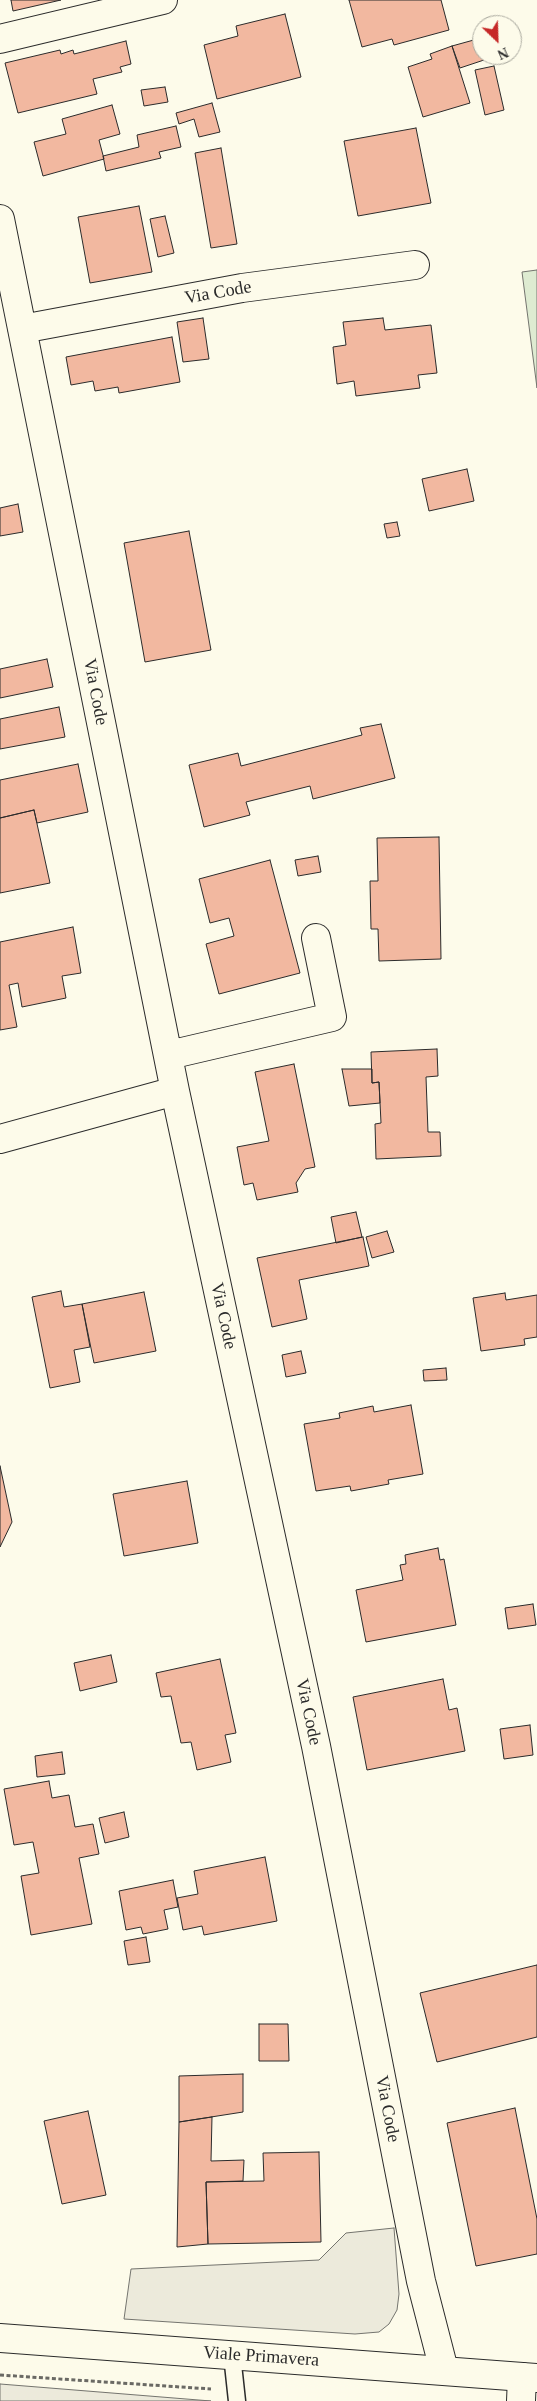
<!DOCTYPE html>
<style>
body{margin:0}
#map{position:relative;width:537px;height:2401px;overflow:hidden;background:#fdfbea;font-family:"Times New Roman",serif}
canvas{display:block}
.north{position:absolute;left:472px;top:15px;width:50px;height:50px;box-sizing:border-box;background:#fdfbea;border:1px solid #a9a89e;border-radius:50%;rotate:156deg;font-size:14px;font-weight:700;line-height:20px;text-align:center;color:#2b2b2b}
.north::after{content:'';display:block;margin:auto;width:18px;height:22px;background:#c62828;clip-path:polygon(50% 0,100% 100%,50% 72%,0 100%)}
</style>
<div id="map">
<canvas width="537" height="2401"></canvas>
<div class="north">N</div>
</div>
<script>
const context = document.querySelector('canvas').getContext('2d');
context.lineJoin = 'round';
function fill(path, color) { context.fillStyle = color; context.fill(path, 'evenodd'); }
const shape = rows => new Path2D(rows.map(r => 'M' + r).join(''));
function trace(path, color, width, dash) { context.strokeStyle = color; context.lineWidth = width; context.lineCap = dash ? 'butt' : 'round'; context.setLineDash(dash || []); context.stroke(path); }
function label(font, color, halo, rows, align = 'center') {
  context.font = font + ' "Times New Roman",serif'; context.lineWidth = 4; context.setLineDash([]); context.textBaseline = 'middle'; context.strokeStyle = halo; context.fillStyle = color; for (const [text, x, y, turn = 0] of rows) {
    context.save(); context.translate(x, y); context.rotate((+turn || 0) * Math.PI / 180); context.textAlign = isNaN(turn) ? turn : align; if (halo) context.strokeText(text, 0, 0); context.fillText(text, 0, 0); context.restore();
  }
}
const green = shape([
 [537,270,537,388,522,272,537,270]
]);
fill(green, '#deebd1');
trace(green, '#74746e', 1);
const parking = shape([
 [394,2228,399,2294,397,2310,389,2324,379,2332,355,2334,124,2319,131,2269,319,2260,346,2233,394,2228],
 [0,2384,211,2401,0,2401,0,2384]
]);
fill(parking, '#eceadb');
trace(parking, '#74746e', 1);
const building = shape([
 [11,0,61,0,13,11,11,0],
 [349,0,441,0,449,30,394,45,392,39,362,47,349,0],
 [285,14,301,77,217,99,204,45,238,36,236,26,285,14],
 [481,38,482,55,486,55,487,59,460,68,452,46,481,38],
 [126,41,131,64,120,67,122,72,93,79,97,94,18,113,5,63,60,50,61,54,73,50,74,54,126,41],
 [452,46,470,103,423,117,408,67,432,59,430,54,452,46],
 [494,66,504,110,485,115,475,70,494,66],
 [165,87,168,102,144,106,141,90,165,87],
 [212,103,220,132,199,137,194,119,179,124,176,113,212,103],
 [112,105,120,134,99,140,104,159,43,176,34,142,66,134,62,119,112,105],
 [176,126,181,147,159,152,161,158,106,171,103,156,139,147,137,135,176,126],
 [416,128,431,203,358,216,344,141,416,128],
 [221,148,237,244,211,248,195,153,221,148],
 [139,206,152,272,90,283,78,217,139,206],
 [165,216,174,253,158,257,150,219,165,216],
 [203,318,209,359,183,362,177,322,203,318],
 [383,318,385,330,431,325,437,373,418,375,420,388,356,396,354,381,337,384,333,347,346,345,343,322,383,318],
 [172,337,180,382,119,393,118,387,95,391,93,381,71,385,66,357,172,337],
 [467,469,474,501,429,511,422,479,467,469],
 [18,504,23,532,0,536,0,508,18,504],
 [397,522,400,536,387,538,384,524,397,522],
 [189,531,211,650,145,662,124,543,189,531],
 [47,659,53,687,0,698,0,669,47,659],
 [59,707,65,737,0,749,0,719,59,707],
 [381,724,395,778,313,799,310,786,246,802,250,815,204,827,189,765,238,753,241,766,362,735,360,728,381,724],
 [78,764,88,812,37,823,34,810,0,818,0,780,78,764],
 [34,810,50,883,0,893,0,818,34,810],
 [439,837,441,959,379,961,378,929,371,929,370,881,378,881,377,838,439,837],
 [318,856,321,872,298,876,295,860,318,856],
 [270,860,300,973,219,994,206,944,234,936,229,918,210,923,199,879,270,860],
 [73,927,81,973,62,976,66,998,22,1007,18,983,9,985,17,1027,0,1030,0,942,73,927],
 [437,1049,438,1076,426,1077,428,1132,440,1132,441,1156,376,1159,375,1124,381,1123,379,1082,372,1083,371,1052,437,1049],
 [294,1064,315,1167,305,1169,296,1183,298,1192,257,1200,253,1183,244,1185,237,1147,269,1141,255,1072,294,1064],
 [342,1069,372,1069,372,1083,379,1082,380,1103,349,1106,342,1069],
 [356,1212,362,1237,336,1243,331,1217,356,1212],
 [387,1231,394,1252,372,1258,366,1237,387,1231],
 [363,1237,369,1266,299,1280,307,1319,272,1327,257,1258,363,1237],
 [61,1291,64,1307,82,1304,90,1347,74,1350,80,1382,50,1388,32,1297,61,1291],
 [144,1292,156,1351,94,1363,82,1304,144,1292],
 [505,1293,506,1300,537,1295,537,1337,524,1339,525,1345,481,1351,473,1298,505,1293],
 [301,1351,306,1373,286,1377,282,1355,301,1351],
 [446,1368,447,1380,424,1381,423,1370,446,1368],
 [411,1405,423,1474,388,1480,389,1484,351,1491,350,1486,316,1491,304,1424,340,1418,339,1413,373,1406,374,1412,411,1405],
 [0,1466,12,1522,0,1547,0,1466],
 [187,1481,198,1543,124,1556,113,1494,187,1481],
 [438,1548,440,1560,444,1559,456,1625,366,1642,356,1590,403,1580,400,1565,406,1564,405,1555,438,1548],
 [533,1604,536,1625,508,1629,505,1608,533,1604],
 [111,1655,117,1682,80,1691,74,1663,111,1655],
 [220,1659,236,1733,225,1735,231,1762,197,1770,191,1742,181,1743,171,1696,161,1697,156,1673,220,1659],
 [443,1679,449,1710,457,1708,465,1751,367,1770,353,1697,443,1679],
 [530,1725,533,1755,504,1759,500,1729,530,1725],
 [62,1752,65,1774,37,1777,35,1756,62,1752],
 [49,1781,52,1798,69,1795,75,1827,93,1824,99,1854,79,1858,92,1924,31,1935,21,1876,39,1873,33,1842,14,1845,4,1789,49,1781],
 [124,1812,129,1837,105,1843,99,1818,124,1812],
 [265,1857,277,1921,204,1935,202,1926,183,1930,177,1898,198,1894,194,1871,265,1857],
 [173,1880,178,1907,164,1910,168,1929,143,1934,141,1927,126,1930,119,1891,173,1880],
 [146,1937,150,1962,128,1965,124,1941,146,1937],
 [537,1965,537,2037,437,2062,420,1993,537,1965],
 [259,2024,288,2024,289,2061,259,2061,259,2024],
 [243,2074,243,2112,179,2122,179,2076,243,2074],
 [515,2108,537,2219,537,2254,476,2266,447,2123,515,2108],
 [88,2111,106,2195,62,2204,44,2121,88,2111],
 [212,2117,211,2161,244,2160,243,2181,206,2182,208,2244,177,2247,179,2122,212,2117],
 [319,2152,321,2242,208,2244,206,2182,264,2181,263,2153,319,2152]
]);
fill(building, '#f2b8a0');
trace(building, '#2b2b2b', 1);
const lane = shape([
 [232,2355,237,2401]
]);
const street = shape([
 [0,39,163,0],
 [0,219,175,1091,316,1746,421,2281,444,2370],
 [22,329,242,288,415,265],
 [169,1055,332,1017,316,938],
 [0,1139,175,1091],
 [521,2401,522,2377]
]);
const secondary = shape([
 [0,2338,537,2378]
]);
trace(lane, '#2b2b2b', 19);
trace(street, '#2b2b2b', 30);
trace(secondary, '#2b2b2b', 30);
trace(shape([
 [0,2375,211,2389]
]), '#6a6964', 3, [4, 2.5]);
trace(lane, '#fdfbea', 16);
trace(street, '#fdfbea', 28);
trace(secondary, '#fdfbea', 28);
label('18px', '#2b2b2b', '#fdfbea', [
 ["Via Code",218,293,-10],
 ["Via Code",95,692,79],
 ["Via Code",223,1316,78],
 ["Via Code",308,1712,78],
 ["Via Code",387,2109,79],
 ["Viale Primavera",261,2357,4]
]);
</script>
